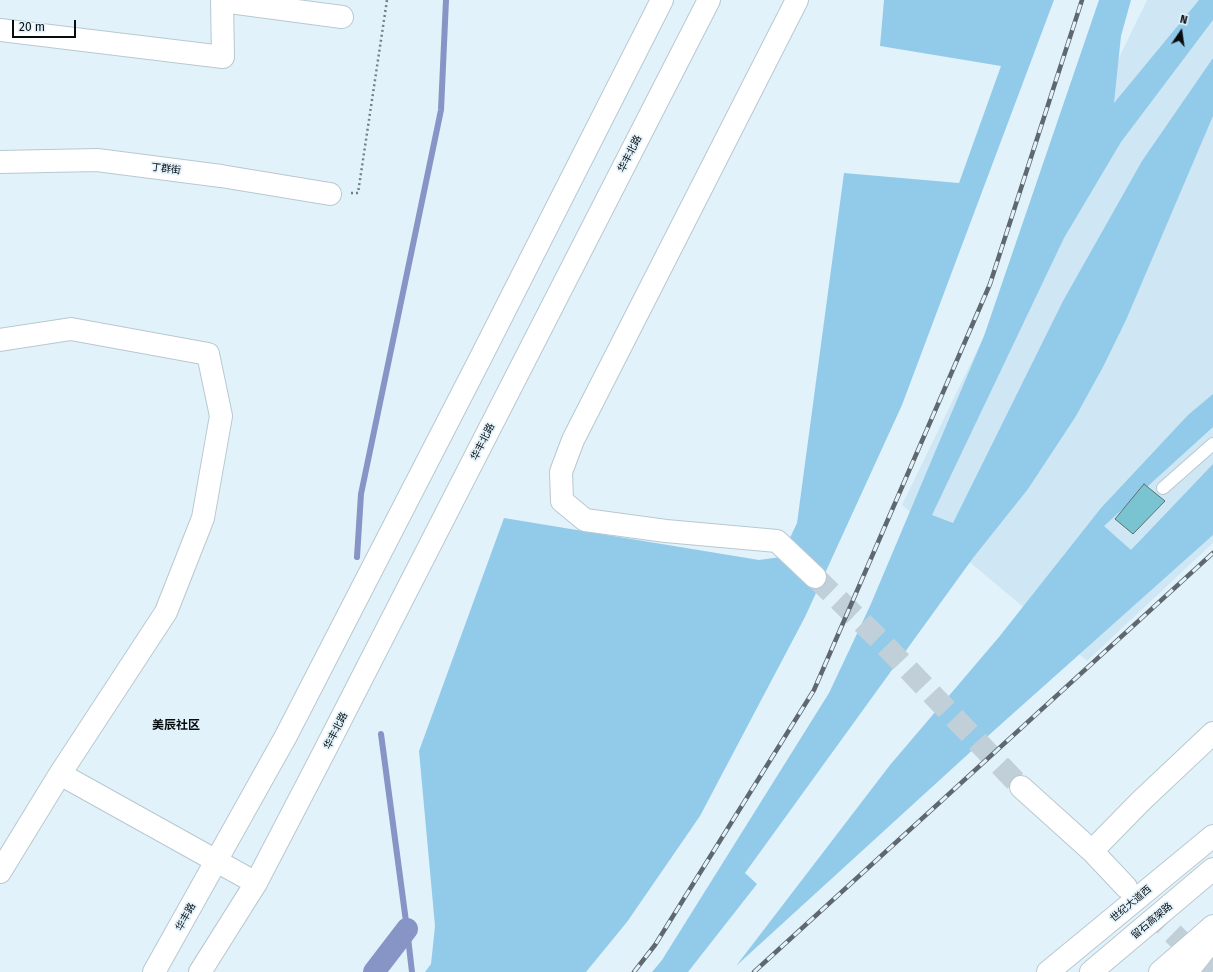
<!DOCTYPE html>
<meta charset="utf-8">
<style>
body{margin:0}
#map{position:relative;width:1213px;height:972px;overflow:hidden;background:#e2f2fb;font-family:"Fira Sans",sans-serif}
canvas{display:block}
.north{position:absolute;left:1161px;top:12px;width:40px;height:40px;-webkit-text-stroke:3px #e2f2fb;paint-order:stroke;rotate:13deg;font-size:11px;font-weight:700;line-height:16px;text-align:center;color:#070c0f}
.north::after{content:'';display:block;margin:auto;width:14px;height:18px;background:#070c0f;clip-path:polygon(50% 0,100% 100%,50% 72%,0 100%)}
.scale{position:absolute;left:12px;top:20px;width:64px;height:18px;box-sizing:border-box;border:2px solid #070c0f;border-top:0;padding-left:5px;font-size:12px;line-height:14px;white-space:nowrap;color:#070c0f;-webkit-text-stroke:3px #e2f2fb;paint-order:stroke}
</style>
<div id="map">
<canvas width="1213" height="972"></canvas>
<div class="north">N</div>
<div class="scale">20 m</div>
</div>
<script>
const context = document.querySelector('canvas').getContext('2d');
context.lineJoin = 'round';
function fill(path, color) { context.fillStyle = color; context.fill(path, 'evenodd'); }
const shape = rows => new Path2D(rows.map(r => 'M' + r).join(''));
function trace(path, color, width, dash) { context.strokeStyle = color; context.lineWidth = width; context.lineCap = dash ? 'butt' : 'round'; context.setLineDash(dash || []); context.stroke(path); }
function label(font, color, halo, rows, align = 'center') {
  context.font = font + ' "Fira Sans","Noto Sans SC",sans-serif'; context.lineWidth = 3.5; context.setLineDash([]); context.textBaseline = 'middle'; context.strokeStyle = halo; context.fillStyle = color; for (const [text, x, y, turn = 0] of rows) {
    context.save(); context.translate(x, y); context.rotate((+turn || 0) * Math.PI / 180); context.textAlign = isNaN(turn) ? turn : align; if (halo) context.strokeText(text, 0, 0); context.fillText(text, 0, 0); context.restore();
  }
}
fill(shape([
 [1147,0,1213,0,1213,543,1087,661,902,505]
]), '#cfe7f4');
fill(shape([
 [884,0,1054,0,902,405,805,617,700,816,627,922,586,972,425,972,431,964,435,926,419,751,504,518,759,560,781,557,797,523,844,173,959,183,1001,66,880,46],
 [1099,0,1131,0,1121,36,1114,103,1199,0,1213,0,1213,20,1121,142,1064,238,932,515,953,523,1063,301,1142,161,1213,58,1213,116,1126,320,1103,367,1076,416,1028,489,973,558,745,873,757,884,688,972,652,972,662,960,829,693,870,606,984,336],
 [1213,394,1213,427,1104,526,1131,550,1213,464,1213,535,989,735,736,966,890,765,999,637,1101,508,1188,415]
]), '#92cbe9');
trace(shape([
 [357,557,361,494,441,110,446,0],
 [381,734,407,929,412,972]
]), '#8794c6', 6);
trace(shape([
 [374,972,407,929]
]), '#8794c6', 22);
const building = shape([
 [1144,484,1165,501,1133,534,1115,519,1144,484]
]);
fill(building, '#7ac3d1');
trace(building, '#5e6f72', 1);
trace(shape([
 [815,577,880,640,1021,787],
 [1126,887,1212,972]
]), '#c1d0d8', 22, [22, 11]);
const service = shape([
 [1163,488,1213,444]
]);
const minor = shape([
 [797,0,573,440,561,472,562,501,585,520,666,531,777,541,815,577],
 [222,1,342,17],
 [0,30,223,57,222,0],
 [0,340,71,329,208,354,221,416,203,518,166,612,60,774,0,872],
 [60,774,256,883],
 [1021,787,1092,851],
 [1126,887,1092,851,1141,801,1213,733]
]);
const tertiary = shape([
 [0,162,97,160,221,176,330,194]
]);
const secondary = shape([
 [154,972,286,736,479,361,662,0],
 [200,972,256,883,321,758,709,0],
 [1048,972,1213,836]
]);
const primary = shape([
 [1160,972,1213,926]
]);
const trunk = shape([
 [1091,972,1213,869],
 [1187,972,1213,939]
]);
trace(service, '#b8c8d0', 14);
trace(minor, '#b8c8d0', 24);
trace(tertiary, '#b8c8d0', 24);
trace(secondary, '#b8c8d0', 24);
trace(primary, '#b8c8d0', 24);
trace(trunk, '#b8c8d0', 24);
trace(shape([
 [351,193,358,193,387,0]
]), '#747f85', 2.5, [2, 3]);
trace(service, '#fff', 12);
trace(minor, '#fff', 22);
trace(tertiary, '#fff', 22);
trace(secondary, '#fff', 22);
trace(primary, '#fff', 22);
trace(trunk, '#fff', 22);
const rail = shape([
 [634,972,655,945,814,690,990,284,1082,0],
 [754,972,1213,553]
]);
trace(rail, '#5f686e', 4.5);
trace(rail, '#e2f2fb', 3, [9]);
label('10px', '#070c0f', '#e2f2fb', [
 ["华丰北路",630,154,-63],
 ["丁群街",166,169,7],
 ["华丰北路",483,442,-63],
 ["华丰北路",336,731,-63],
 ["世纪大道西",1131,904,-40],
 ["华丰路",186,917,-61],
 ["留石高架路",1152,921,-40]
]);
label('bold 12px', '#070c0f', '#e2f2fb', [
 ["美辰社区",176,726]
]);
</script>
